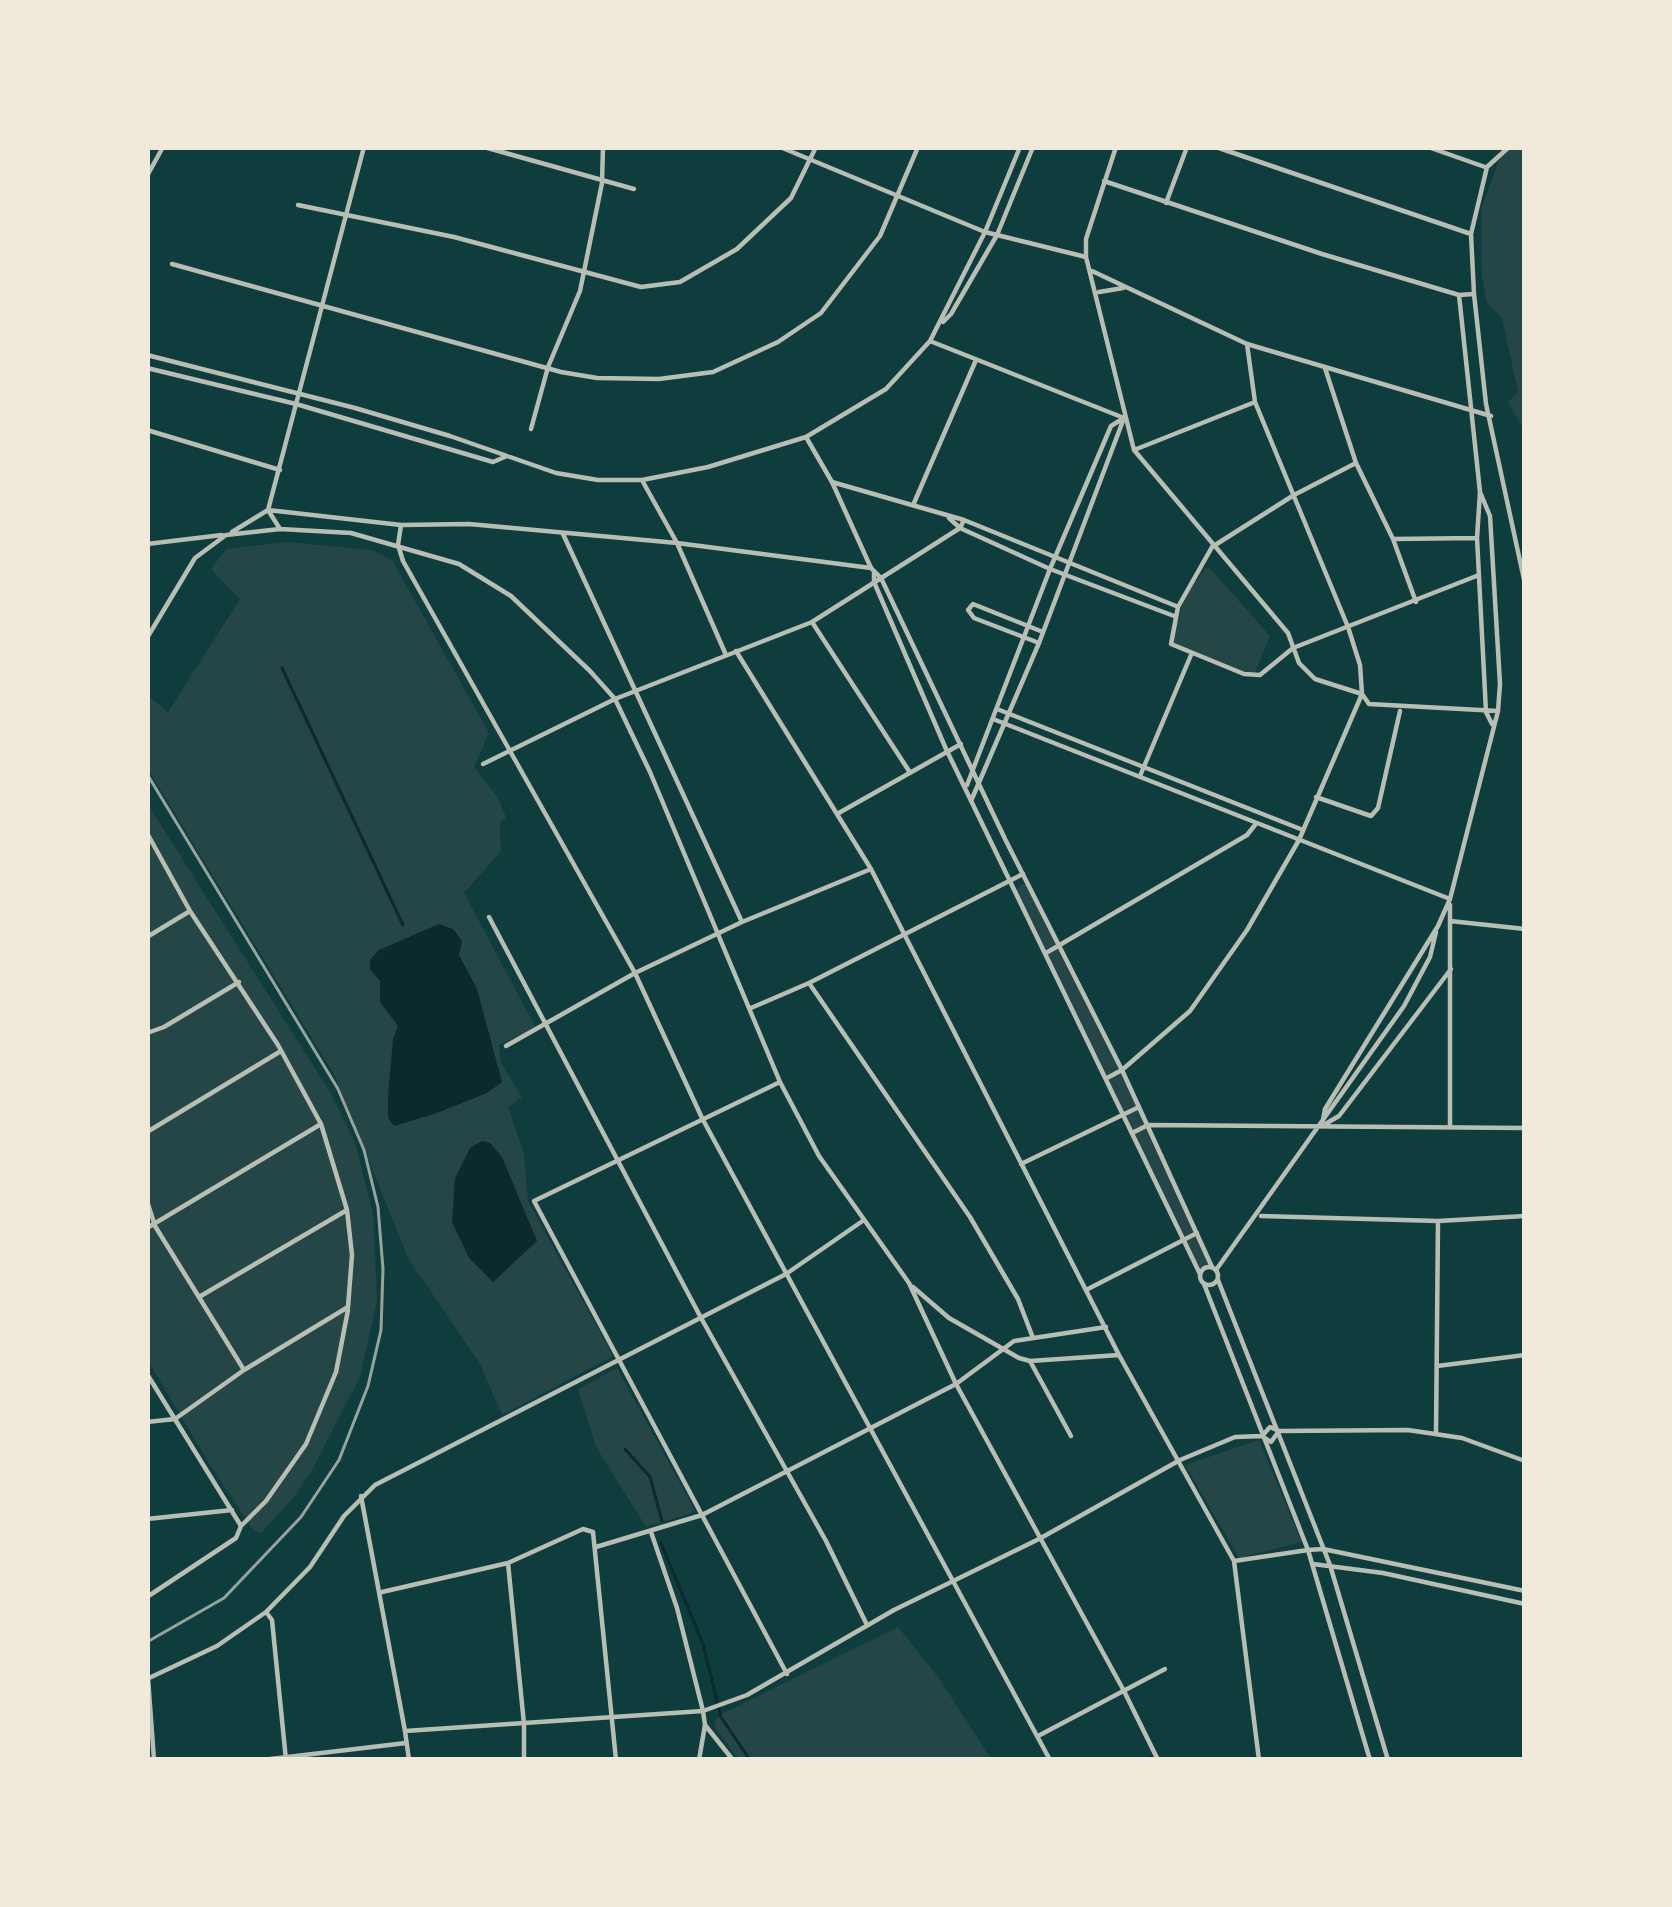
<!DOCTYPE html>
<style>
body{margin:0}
#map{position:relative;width:1672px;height:1907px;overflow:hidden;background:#0f3d3e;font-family:"Asap Condensed",sans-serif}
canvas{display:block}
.frame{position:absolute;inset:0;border:150px solid #f1e9da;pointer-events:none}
</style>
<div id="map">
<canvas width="1672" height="1907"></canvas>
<div class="frame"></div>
</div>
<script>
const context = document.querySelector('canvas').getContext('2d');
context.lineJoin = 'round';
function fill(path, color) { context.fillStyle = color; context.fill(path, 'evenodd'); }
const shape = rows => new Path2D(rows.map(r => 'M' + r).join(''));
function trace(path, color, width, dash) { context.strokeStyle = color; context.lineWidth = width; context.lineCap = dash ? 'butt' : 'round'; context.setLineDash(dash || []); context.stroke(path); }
fill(shape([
 [1504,147,1525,147,1525,432,1508,402,1518,392,1502,318,1487,303,1482,277,1481,209],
 [288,542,372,550,392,560,489,733,474,767,498,798,506,817,500,823,501,851,464,893,536,1028,499,1045,501,1063,522,1097,508,1107,524,1154,528,1201,613,1356,502,1415,480,1364,408,1258,335,1076,147,768,147,695,168,712,240,599,211,569,226,549],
 [1208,566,1270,636,1255,672,1245,673,1174,645,1172,640,1186,593],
 [147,803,330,1092,355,1142,373,1213,377,1301,360,1377,312,1470,294,1497,261,1533,254,1531,210,1465,147,1359],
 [1023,884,1028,884,1105,1037,1211,1266,1200,1273,1016,890],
 [617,1368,691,1503,695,1512,646,1527,596,1447,578,1389],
 [1259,1440,1302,1542,1239,1558,1185,1465],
 [898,1627,938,1677,992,1760,739,1760,715,1728,715,1721,724,1713]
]), '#244646');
fill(shape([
 [439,924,453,929,462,941,459,955,477,989,502,1082,487,1093,437,1113,394,1126,388,1118,388,1097,393,1039,398,1026,380,1002,380,981,370,969,370,960,379,950],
 [482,1141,490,1143,502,1157,537,1241,493,1282,469,1258,452,1222,455,1178,470,1148]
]), '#0a2a2b');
trace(shape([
 [282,668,403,925],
 [625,1449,650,1477,662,1521],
 [661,1543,703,1644,721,1717,750,1760]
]), '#0a2a2b', 3);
trace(shape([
 [484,147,634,189],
 [780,147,985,232,1086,257],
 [1116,147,1086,239,1086,257,1134,450,1288,633,1299,663,1315,679,1362,694,1369,704,1498,711],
 [1216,147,1471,234],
 [1428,147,1485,167],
 [1487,167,1471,234,1474,294,1486,404,1525,584],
 [1487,167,1509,147],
 [147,176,163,147],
 [1104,181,1322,254,1459,295,1474,294],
 [1166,203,1187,147],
 [298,205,454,237,641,287,680,282,737,249,791,198,816,147],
 [172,264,561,372,597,378,659,379,713,372,778,342,821,313,880,236,918,147],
 [1092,271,1247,344,1491,416],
 [1099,292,1123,288],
 [1459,295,1480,492,1477,538,1486,712,1492,724],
 [943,322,951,314,997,235,1033,147],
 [930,341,1124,418],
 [147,355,355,408,450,436,556,473,598,480,642,480,708,467,806,437,886,389,930,341,985,232,1020,147],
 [147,368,296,404,493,462,507,456],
 [1325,368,1356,463,1393,539,1416,602],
 [531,429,548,367,580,291,602,183,603,147],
 [147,430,280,470],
 [1134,450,1255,402],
 [1356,463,1294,495,1212,547,1178,607,1171,644,1244,674,1260,675,1293,648,1479,575],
 [643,482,677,543,726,655],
 [832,482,964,520,1176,606],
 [914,503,976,360],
 [268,510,401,525,469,524,677,543,871,568],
 [268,510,364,147],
 [268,510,280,529],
 [949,518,960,528,1050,569,1174,616],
 [401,525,398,545,403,561,635,973,702,1118,1050,1760],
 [232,532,268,510],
 [563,534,742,922],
 [1393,539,1477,538],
 [147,544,222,535],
 [812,622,909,771],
 [147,638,195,558,226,535,280,529,351,533,459,564,511,596,590,671,615,699,650,772,780,1082,819,1156,909,1283,956,1384,1124,1691,1158,1760],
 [1039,643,974,618,968,610,973,604,1043,632],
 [736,651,871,869,1119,1355,1234,1561,1259,1760],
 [997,709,1303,830],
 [993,719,1450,899],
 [483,764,615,699,812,622,960,528,964,520],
 [1140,776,1191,655],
 [1316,797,1371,816,1378,808,1400,711],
 [837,814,961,744],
 [147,833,190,911,278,1045,321,1124,347,1210,352,1255,348,1307,244,1370,175,1419,147,1422],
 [489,917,700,1316,826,1541,867,1625],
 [1450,921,1525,929],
 [147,937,190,911],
 [1046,953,1247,835,1255,825],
 [809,983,970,1217,1018,1299,1033,1338],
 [751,1008,809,983,1023,874],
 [147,1033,164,1027,239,982],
 [506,1046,635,973,742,922,871,869],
 [1107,1078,1122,1070,1190,1011,1247,930,1299,840,1362,694,1360,665,1348,627,1255,402,1247,344],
 [780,1082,534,1201,787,1674],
 [1327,1123,1339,1116,1451,969],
 [1322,1125,1325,1109,1438,926,1450,899,1498,711,1500,684,1490,516,1480,492],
 [1450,1125,1450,905],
 [147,1132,281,1051],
 [1134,1132,1148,1125,1525,1128],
 [1021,1164,1139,1107],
 [147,1201,155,1226,244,1370],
 [1261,1216,1438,1221,1525,1216],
 [147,1228,321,1124],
 [1216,1270,1404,1006,1430,957,1436,932],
 [913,1287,949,1318,1019,1358,1030,1361,1119,1355],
 [1088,1289,1197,1233],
 [199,1297,347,1210],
 [1030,1361,1071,1436],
 [1437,1366,1525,1355],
 [147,1374,241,1526],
 [1436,1434,1438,1221],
 [361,1496,405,1731],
 [147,1519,232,1510],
 [651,1532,677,1608,703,1711,705,1725,699,1760],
 [596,1547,702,1515,956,1384,1014,1341,1106,1327],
 [1234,1561,1308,1550],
 [508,1563,524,1724,524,1760],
 [382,1592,508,1563,583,1529,593,1532,616,1760],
 [147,1597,236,1538,241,1526,266,1501,306,1444,336,1372,348,1310],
 [266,1612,272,1620,286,1760],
 [148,1678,154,1760],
 [147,1679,217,1646,266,1612,310,1567,344,1516,375,1485,786,1274,864,1220],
 [705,1725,733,1760],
 [1038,1736,1165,1669]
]), '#b8beb3', 4.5);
trace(shape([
 [806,437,832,482,871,568,881,578,1006,841,1122,1070,1212,1267],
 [874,572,874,582,946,749,1200,1274],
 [967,785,1050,569,1111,426,1124,418],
 [971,801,1039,643,1124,418],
 '1200 1276a9 9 0 1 1 18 0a9 9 0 1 1-18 0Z',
 [1218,1280,1330,1565,1388,1760],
 [1204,1284,1308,1550,1370,1760],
 [1262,1436,1270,1427,1279,1431,1408,1430,1462,1438,1525,1461],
 [1308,1550,1323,1549,1525,1591],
 [1313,1564,1383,1573,1525,1604],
 [262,1760,406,1743],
 [409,1760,405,1731,703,1711,747,1695,894,1610,1039,1539,1180,1460,1235,1437,1262,1436,1271,1442,1279,1431]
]), '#b8beb3', 4.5);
trace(shape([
 [147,774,338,1089,364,1150,378,1207,383,1269,381,1330,368,1386,339,1460,301,1517,224,1598,147,1642]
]), '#97a49c', 3);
</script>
